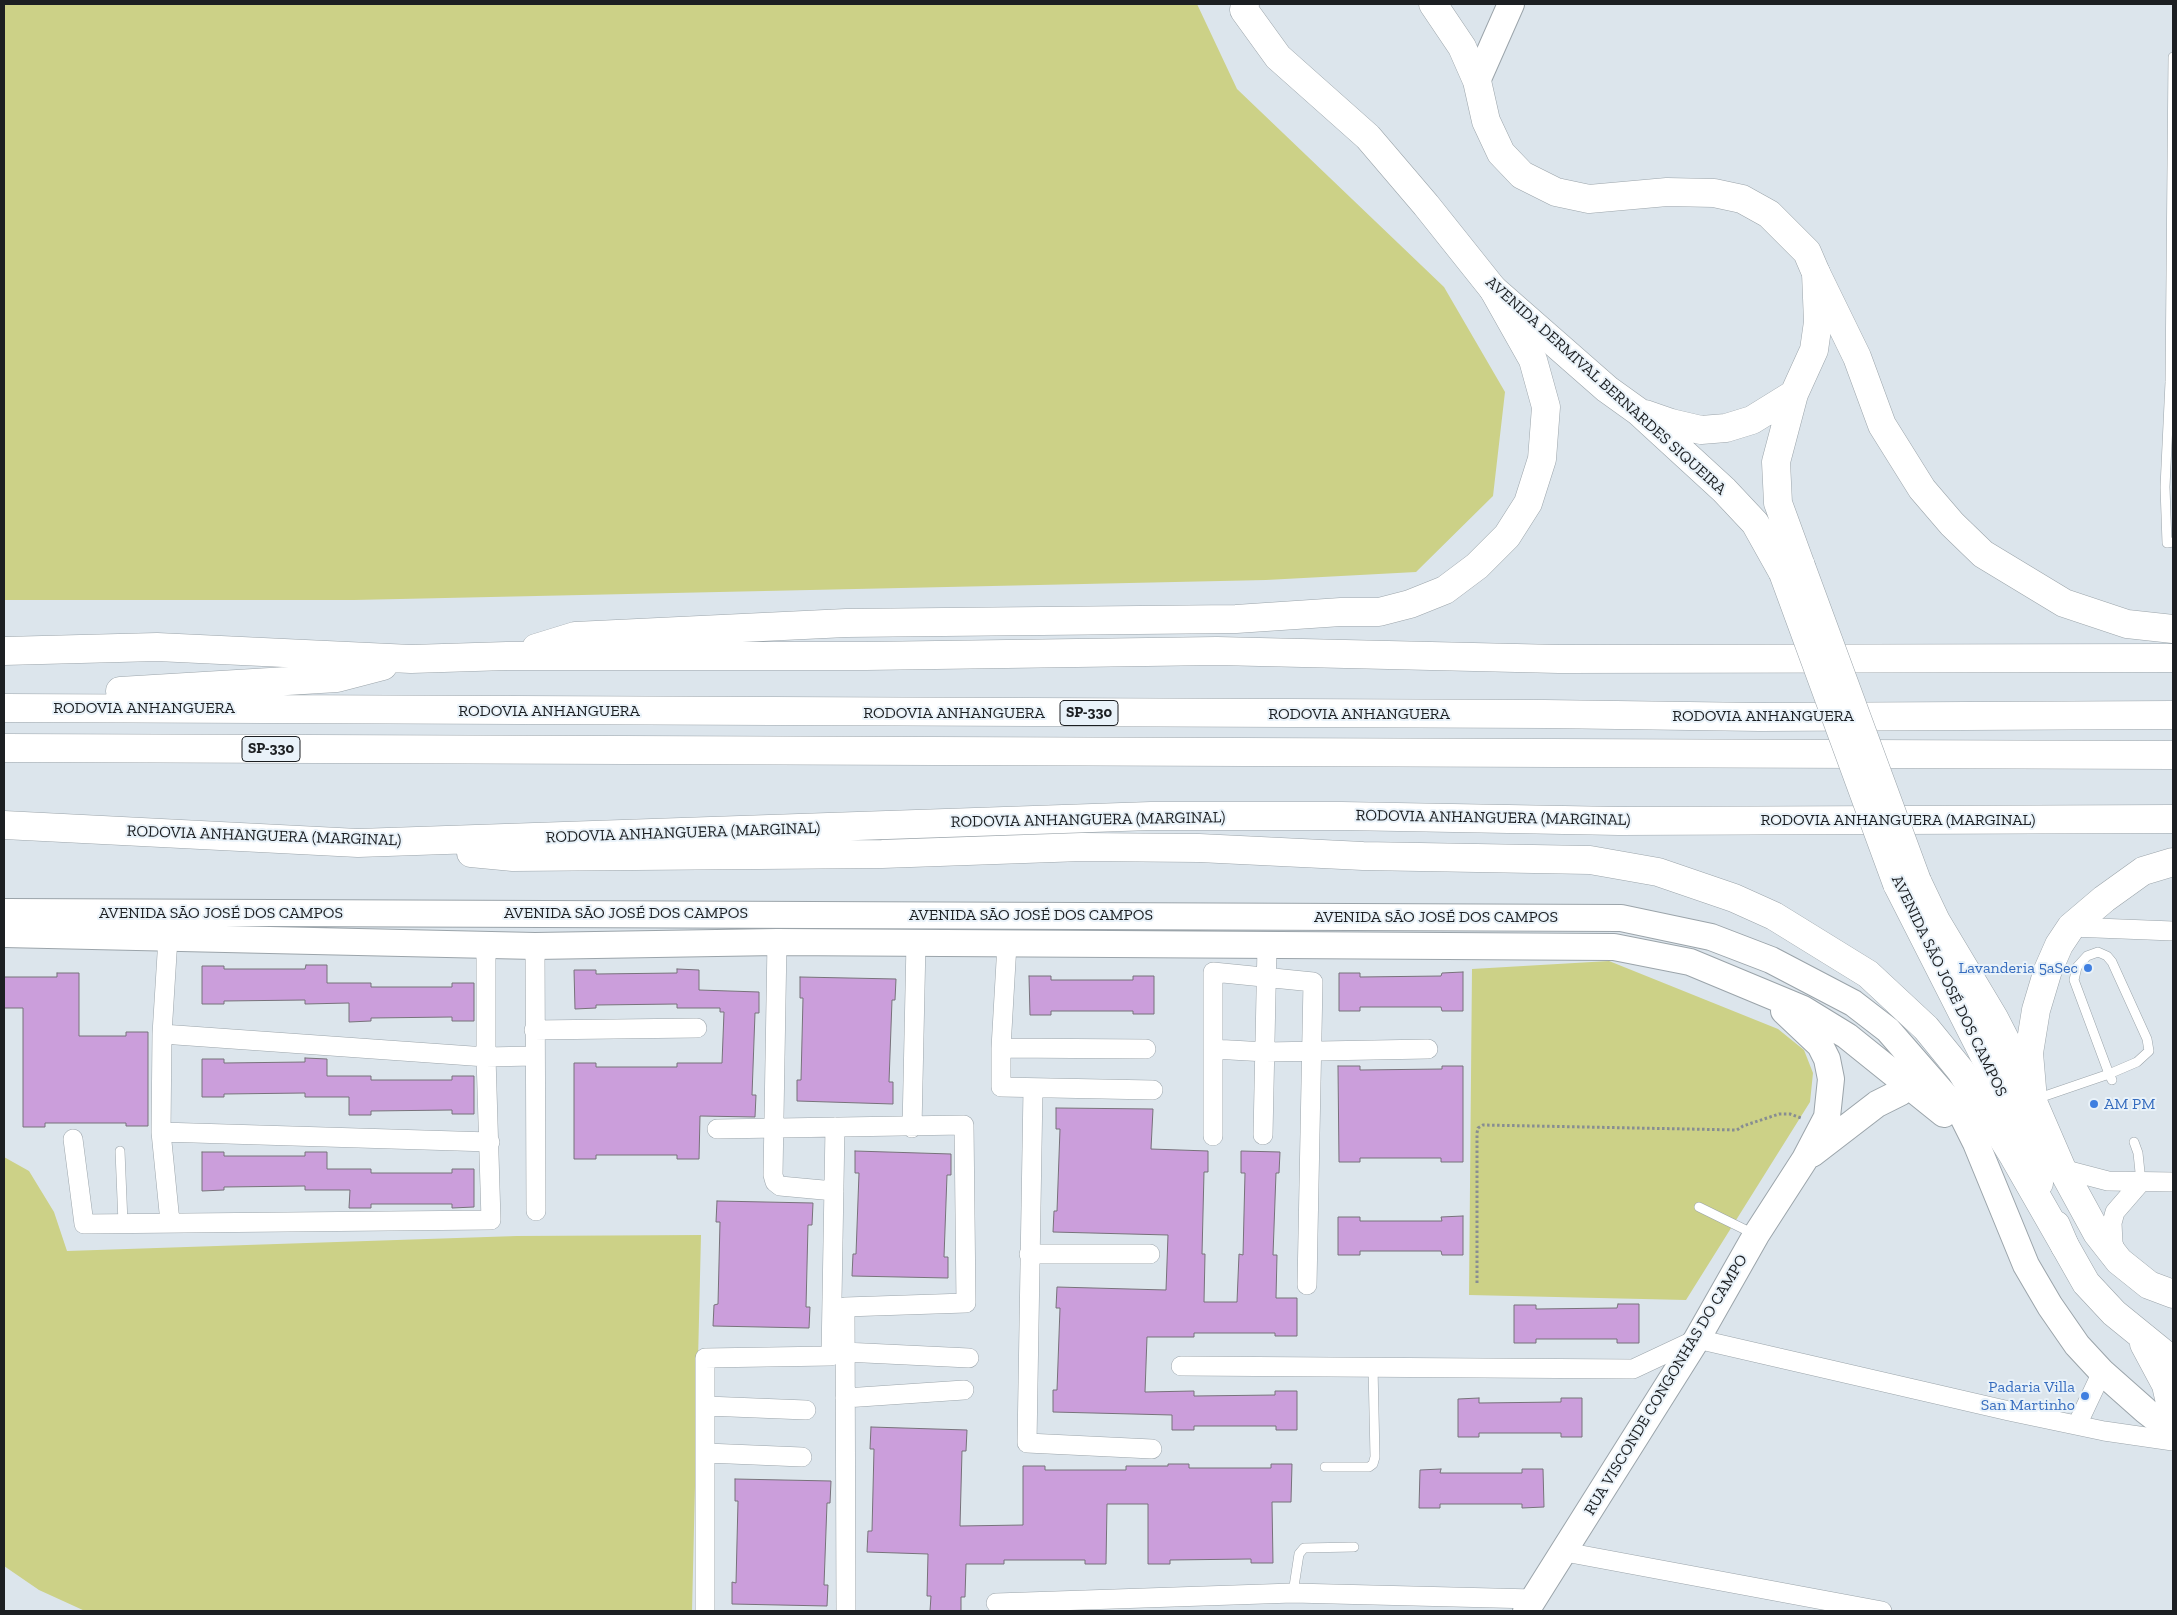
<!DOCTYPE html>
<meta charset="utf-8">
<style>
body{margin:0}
#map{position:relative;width:2177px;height:1615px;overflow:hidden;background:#dce5ec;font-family:"Zilla Slab",serif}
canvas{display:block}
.frame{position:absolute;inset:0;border:5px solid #1c1f22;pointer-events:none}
</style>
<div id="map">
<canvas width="2177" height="1615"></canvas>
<div class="frame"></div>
</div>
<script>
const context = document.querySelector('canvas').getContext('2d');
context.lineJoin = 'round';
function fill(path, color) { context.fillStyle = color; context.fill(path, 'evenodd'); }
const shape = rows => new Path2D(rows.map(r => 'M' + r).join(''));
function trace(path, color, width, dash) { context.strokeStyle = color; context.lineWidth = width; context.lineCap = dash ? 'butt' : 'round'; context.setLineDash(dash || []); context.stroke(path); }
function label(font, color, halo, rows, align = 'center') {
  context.font = font + ' "Zilla Slab",serif'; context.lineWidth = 4; context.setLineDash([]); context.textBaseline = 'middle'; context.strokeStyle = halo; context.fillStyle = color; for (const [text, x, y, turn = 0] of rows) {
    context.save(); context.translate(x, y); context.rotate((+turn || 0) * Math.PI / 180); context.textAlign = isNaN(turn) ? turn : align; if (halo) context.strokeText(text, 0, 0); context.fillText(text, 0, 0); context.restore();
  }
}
fill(shape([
 [4,4,1197,4,1237,89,1444,287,1505,392,1493,496,1416,572,1266,580,354,600,4,600],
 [1609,961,1778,1029,1804,1050,1813,1073,1810,1102,1686,1300,1469,1295,1472,969],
 [4,1157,29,1171,54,1212,67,1251,517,1236,701,1235,692,1611,85,1611,39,1590,4,1566]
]), '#ccd187');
const building = shape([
 [306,965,327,965,327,983,371,983,371,987,452,987,452,983,474,983,474,1021,452,1021,452,1017,371,1018,371,1021,349,1022,349,1003,305,1004,305,1000,224,1001,224,1004,202,1004,202,966,224,966,224,969,305,969,306,965],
 [677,969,699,970,699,990,759,992,759,1013,755,1013,752,1095,756,1095,755,1117,700,1116,699,1159,677,1159,677,1155,596,1155,596,1159,574,1159,574,1063,596,1063,596,1067,677,1067,677,1063,722,1063,724,1012,720,1012,720,1008,677,1008,677,1004,596,1005,596,1008,575,1009,574,970,596,970,596,974,677,973,677,969],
 [1463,972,1463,1011,1442,1011,1441,1007,1360,1007,1360,1011,1339,1011,1339,973,1360,973,1360,977,1441,976,1442,973,1463,972],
 [57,973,79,973,79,1036,126,1036,126,1032,148,1032,148,1126,126,1126,126,1123,45,1123,45,1127,23,1127,23,1008,4,1008,4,977,57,977,57,973],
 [1029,976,1051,976,1051,980,1133,980,1133,976,1154,976,1154,1014,1133,1014,1133,1011,1051,1011,1051,1015,1030,1015,1029,976],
 [800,977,896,979,895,1000,892,1000,889,1082,893,1082,893,1104,797,1101,797,1080,801,1080,803,998,800,998,800,977],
 [305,1058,327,1059,327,1076,371,1076,371,1080,452,1080,452,1076,474,1076,474,1114,452,1114,452,1110,371,1111,371,1115,349,1115,349,1097,305,1097,305,1093,224,1094,224,1097,202,1097,202,1059,224,1059,224,1063,305,1062,305,1058],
 [1338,1066,1360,1066,1360,1070,1442,1069,1442,1066,1463,1066,1463,1162,1441,1162,1441,1158,1360,1158,1360,1162,1339,1162,1338,1066],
 [1056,1108,1153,1109,1151,1149,1208,1151,1208,1172,1204,1172,1202,1254,1205,1254,1204,1302,1237,1302,1239,1254,1243,1255,1245,1173,1241,1173,1241,1151,1280,1152,1279,1173,1276,1173,1273,1255,1277,1255,1276,1298,1297,1298,1297,1336,1275,1336,1275,1333,1194,1333,1194,1337,1147,1337,1145,1392,1194,1391,1194,1396,1275,1395,1275,1391,1297,1391,1297,1430,1276,1430,1276,1426,1194,1426,1194,1430,1172,1430,1172,1415,1053,1412,1053,1390,1057,1390,1060,1308,1056,1308,1057,1287,1166,1290,1168,1235,1053,1232,1054,1211,1057,1211,1060,1129,1056,1129,1056,1108],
 [855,1151,951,1154,951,1175,947,1175,944,1257,948,1257,948,1278,852,1276,853,1254,856,1254,859,1173,855,1173,855,1151],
 [202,1152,224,1152,224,1156,305,1156,305,1152,327,1152,327,1169,371,1169,371,1173,452,1173,452,1169,474,1169,474,1207,452,1208,452,1204,371,1204,371,1208,349,1208,350,1190,305,1190,305,1186,224,1187,224,1190,202,1191,202,1152],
 [717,1201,813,1203,812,1225,808,1225,806,1307,810,1307,809,1328,713,1326,714,1305,718,1304,720,1222,716,1222,717,1201],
 [1463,1216,1463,1255,1442,1255,1441,1251,1360,1251,1360,1255,1338,1255,1338,1217,1360,1217,1360,1221,1442,1221,1441,1217,1463,1216],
 [1618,1304,1639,1304,1639,1343,1617,1343,1617,1339,1536,1339,1536,1343,1514,1343,1514,1305,1536,1305,1536,1309,1617,1308,1618,1304],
 [1479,1398,1479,1403,1561,1402,1561,1398,1582,1398,1582,1437,1561,1437,1561,1433,1479,1433,1479,1437,1458,1437,1458,1399,1479,1398],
 [871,1427,967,1430,966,1451,962,1451,960,1526,1023,1525,1023,1466,1045,1466,1045,1470,1126,1470,1126,1466,1168,1466,1168,1464,1189,1464,1189,1468,1271,1468,1271,1464,1292,1464,1291,1502,1272,1502,1273,1563,1251,1563,1251,1559,1170,1560,1170,1564,1148,1564,1148,1504,1107,1504,1106,1564,1085,1564,1085,1560,1004,1560,1004,1564,966,1564,965,1597,961,1597,961,1611,930,1611,931,1596,927,1596,928,1554,867,1552,868,1531,872,1531,874,1449,870,1449,871,1427],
 [1441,1469,1440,1473,1522,1473,1522,1469,1543,1469,1544,1507,1522,1508,1522,1504,1440,1504,1440,1508,1419,1508,1420,1470,1441,1469],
 [735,1479,831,1481,830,1503,827,1503,824,1585,828,1585,827,1606,732,1604,732,1582,736,1583,738,1501,735,1501,735,1479]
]);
fill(building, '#cb9edb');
trace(building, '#77727a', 1);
const lane = shape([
 [2173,57,2170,382,2165,487,2167,543,2173,542],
 [2036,1099,2109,1074,2137,1062,2149,1051,2147,1039,2112,962,2107,956,2098,952,2087,956,2077,967,2074,980,2109,1074,2112,1080],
 [2134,1142,2138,1153,2141,1182],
 [120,1151,123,1223],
 [1699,1207,1754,1234],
 [1325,1467,1369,1467,1373,1464,1375,1457,1373,1367],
 [1293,1593,1299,1554,1304,1548,1354,1547]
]);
const street = shape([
 [2071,927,2173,931],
 [168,938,162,1034,161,1132,170,1222],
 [777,942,773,1175,775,1182,780,1186,834,1191],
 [1007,944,1001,1048,1001,1087,1153,1090],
 [535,946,536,1211],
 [534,1030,697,1028],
 [162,1034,486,1057,534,1056],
 [1001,1048,1146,1049],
 [1213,1049,1266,1052,1428,1049],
 [1033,1089,1027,1443,1152,1449],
 [912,1128,916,943],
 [717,1129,964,1125,966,1303,845,1307,846,1611],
 [161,1132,490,1142],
 [1263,1135,1267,947],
 [1213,1136,1213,972,1313,982,1307,1285],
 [73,1139,84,1224,491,1220,486,1057,486,945],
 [2062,1169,2108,1181,2173,1182],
 [1029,1254,1150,1254],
 [2117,1255,2113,1243,2112,1223,2115,1212,2141,1182],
 [844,1352,969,1358],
 [1181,1366,1633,1369,1697,1339,2009,1411,2104,1431,2173,1441],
 [845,1398,964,1390],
 [706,1406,806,1410],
 [2077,1425,2102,1372],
 [706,1453,802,1457],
 [1565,1552,1882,1611],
 [996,1603,1293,1593,1534,1599],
 [705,1611,705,1358,831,1356,835,1127]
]);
const secondary = shape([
 [1477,81,1511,4],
 [4,912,1621,918,1711,937,1771,960,1853,1003,1888,1030,1962,1115,1976,1143,2026,1265,2050,1306,2077,1345,2102,1372,2146,1411,2173,1432],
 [4,934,535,946,777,942,1614,947,1690,962,1803,1009,1847,1036,1944,1114],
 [1812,1154,1877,1104,1901,1092,1923,1072],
 [1526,1611,1697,1339,1756,1235,1805,1159,1827,1117,1831,1079,1827,1059,1820,1045,1784,1011]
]);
const primary = shape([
 [1245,4,1244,10,1278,57,1368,137,1426,205,1493,289,1607,389,1639,412,1724,490,1755,523,1783,573],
 [1433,4,1462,47,1477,81,1486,121,1501,153,1522,175,1556,192,1589,199,1667,192,1714,193,1742,199,1769,214,1807,252,1816,273,1818,322,1814,350,1794,394,1776,462,1778,503,1801,566],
 [1645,414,1671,423,1701,430,1726,428,1752,420,1794,394],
 [1917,881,1936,921,1994,1018,2011,1051,2062,1169,2097,1233,2119,1261,2149,1285,2173,1294],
 [1897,884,1999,1085,2039,1183],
 [2056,1225,2065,1246,2086,1283,2114,1313,2173,1361],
 [2144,1344,2166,1385,2173,1416]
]);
const highway = shape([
 [1816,273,1857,357,1882,425,1922,489,1952,524,1983,554,2064,603,2127,624,2173,629],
 [536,648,575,636,846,623,1236,619,1341,612,1379,612,1410,604,1445,590,1477,566,1507,536,1528,503,1542,459,1546,407,1533,360,1493,289],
 [4,651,157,647,411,659,507,656,866,656,1217,651,1559,659,2173,658],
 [120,691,337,678,383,666],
 [4,708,1545,714,1760,717,2173,715],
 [4,748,2173,755],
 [4,825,358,843,1151,816,1342,816,1619,821,2173,819],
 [471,853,513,857,882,854,1082,847,1199,848,1363,856,1590,860,1658,872,1734,898,1774,916,1868,974,1926,1028,1961,1071,2014,1157,2065,1246],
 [2033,1100,2029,1053,2036,1010,2048,970,2059,945,2071,927,2104,899,2143,871,2173,862]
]);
trace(lane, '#9ba4aa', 10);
trace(street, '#9ba4aa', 20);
trace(secondary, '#9ba4aa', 28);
trace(primary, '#9ba4aa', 29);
trace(highway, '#9ba4aa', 29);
trace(shape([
 [1477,1283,1477,1133,1478,1128,1483,1125,1737,1130,1743,1126,1779,1114,1790,1114,1801,1118]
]), '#878d92', 3, [2.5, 2.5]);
trace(lane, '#fff', 9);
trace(street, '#fff', 19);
trace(secondary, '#fff', 26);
trace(primary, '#fff', 28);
trace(highway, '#fff', 28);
const primaryBridge = shape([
 [1801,566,1917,881],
 [1783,573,1897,884]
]);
trace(primaryBridge, '#9ba4aa', 29, []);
trace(primaryBridge, '#fff', 28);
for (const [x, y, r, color] of [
 [2088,968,5,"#3f7fe0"],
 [2094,1104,5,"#3f7fe0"],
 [2085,1396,5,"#3f7fe0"]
]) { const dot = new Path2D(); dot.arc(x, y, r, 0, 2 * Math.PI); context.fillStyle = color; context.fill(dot); trace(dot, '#e9f2f9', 2); }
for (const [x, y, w] of [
 [1089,713,58],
 [271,749,58]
]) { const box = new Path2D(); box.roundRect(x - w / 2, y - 12.5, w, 25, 4); context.fillStyle = '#e9f2f9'; context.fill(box); trace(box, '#1c1f22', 1); }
label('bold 15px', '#1c1f22', null, [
 ["SP-330",1089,713],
 ["SP-330",271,749]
]);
label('16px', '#1c1f22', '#e9f2f9', [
 ["AVENIDA DERMIVAL BERNARDES SIQUEIRA",1606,386,42],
 ["RODOVIA ANHANGUERA",144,708],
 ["RODOVIA ANHANGUERA",549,711],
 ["RODOVIA ANHANGUERA",954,713],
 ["RODOVIA ANHANGUERA",1359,714],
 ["RODOVIA ANHANGUERA",1763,716],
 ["RODOVIA ANHANGUERA (MARGINAL)",1493,818,1],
 ["RODOVIA ANHANGUERA (MARGINAL)",1088,820,-1],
 ["RODOVIA ANHANGUERA (MARGINAL)",1898,820],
 ["RODOVIA ANHANGUERA (MARGINAL)",683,833,-2],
 ["RODOVIA ANHANGUERA (MARGINAL)",264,836,2],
 ["AVENIDA SÃO JOSÉ DOS CAMPOS",221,913],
 ["AVENIDA SÃO JOSÉ DOS CAMPOS",626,913],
 ["AVENIDA SÃO JOSÉ DOS CAMPOS",1031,915],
 ["AVENIDA SÃO JOSÉ DOS CAMPOS",1436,917],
 ["AVENIDA SÃO JOSÉ DOS CAMPOS",1949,986,64],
 ["RUA VISCONDE CONGONHAS DO CAMPO",1666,1385,-59]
]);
label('16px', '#366cbe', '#e9f2f9', [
 ["Lavanderia 5aSec",2078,968],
 ["AM PM",2104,1104,"left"],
 ["Padaria Villa",2075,1387],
 ["San Martinho",2075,1405]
], 'right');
</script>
